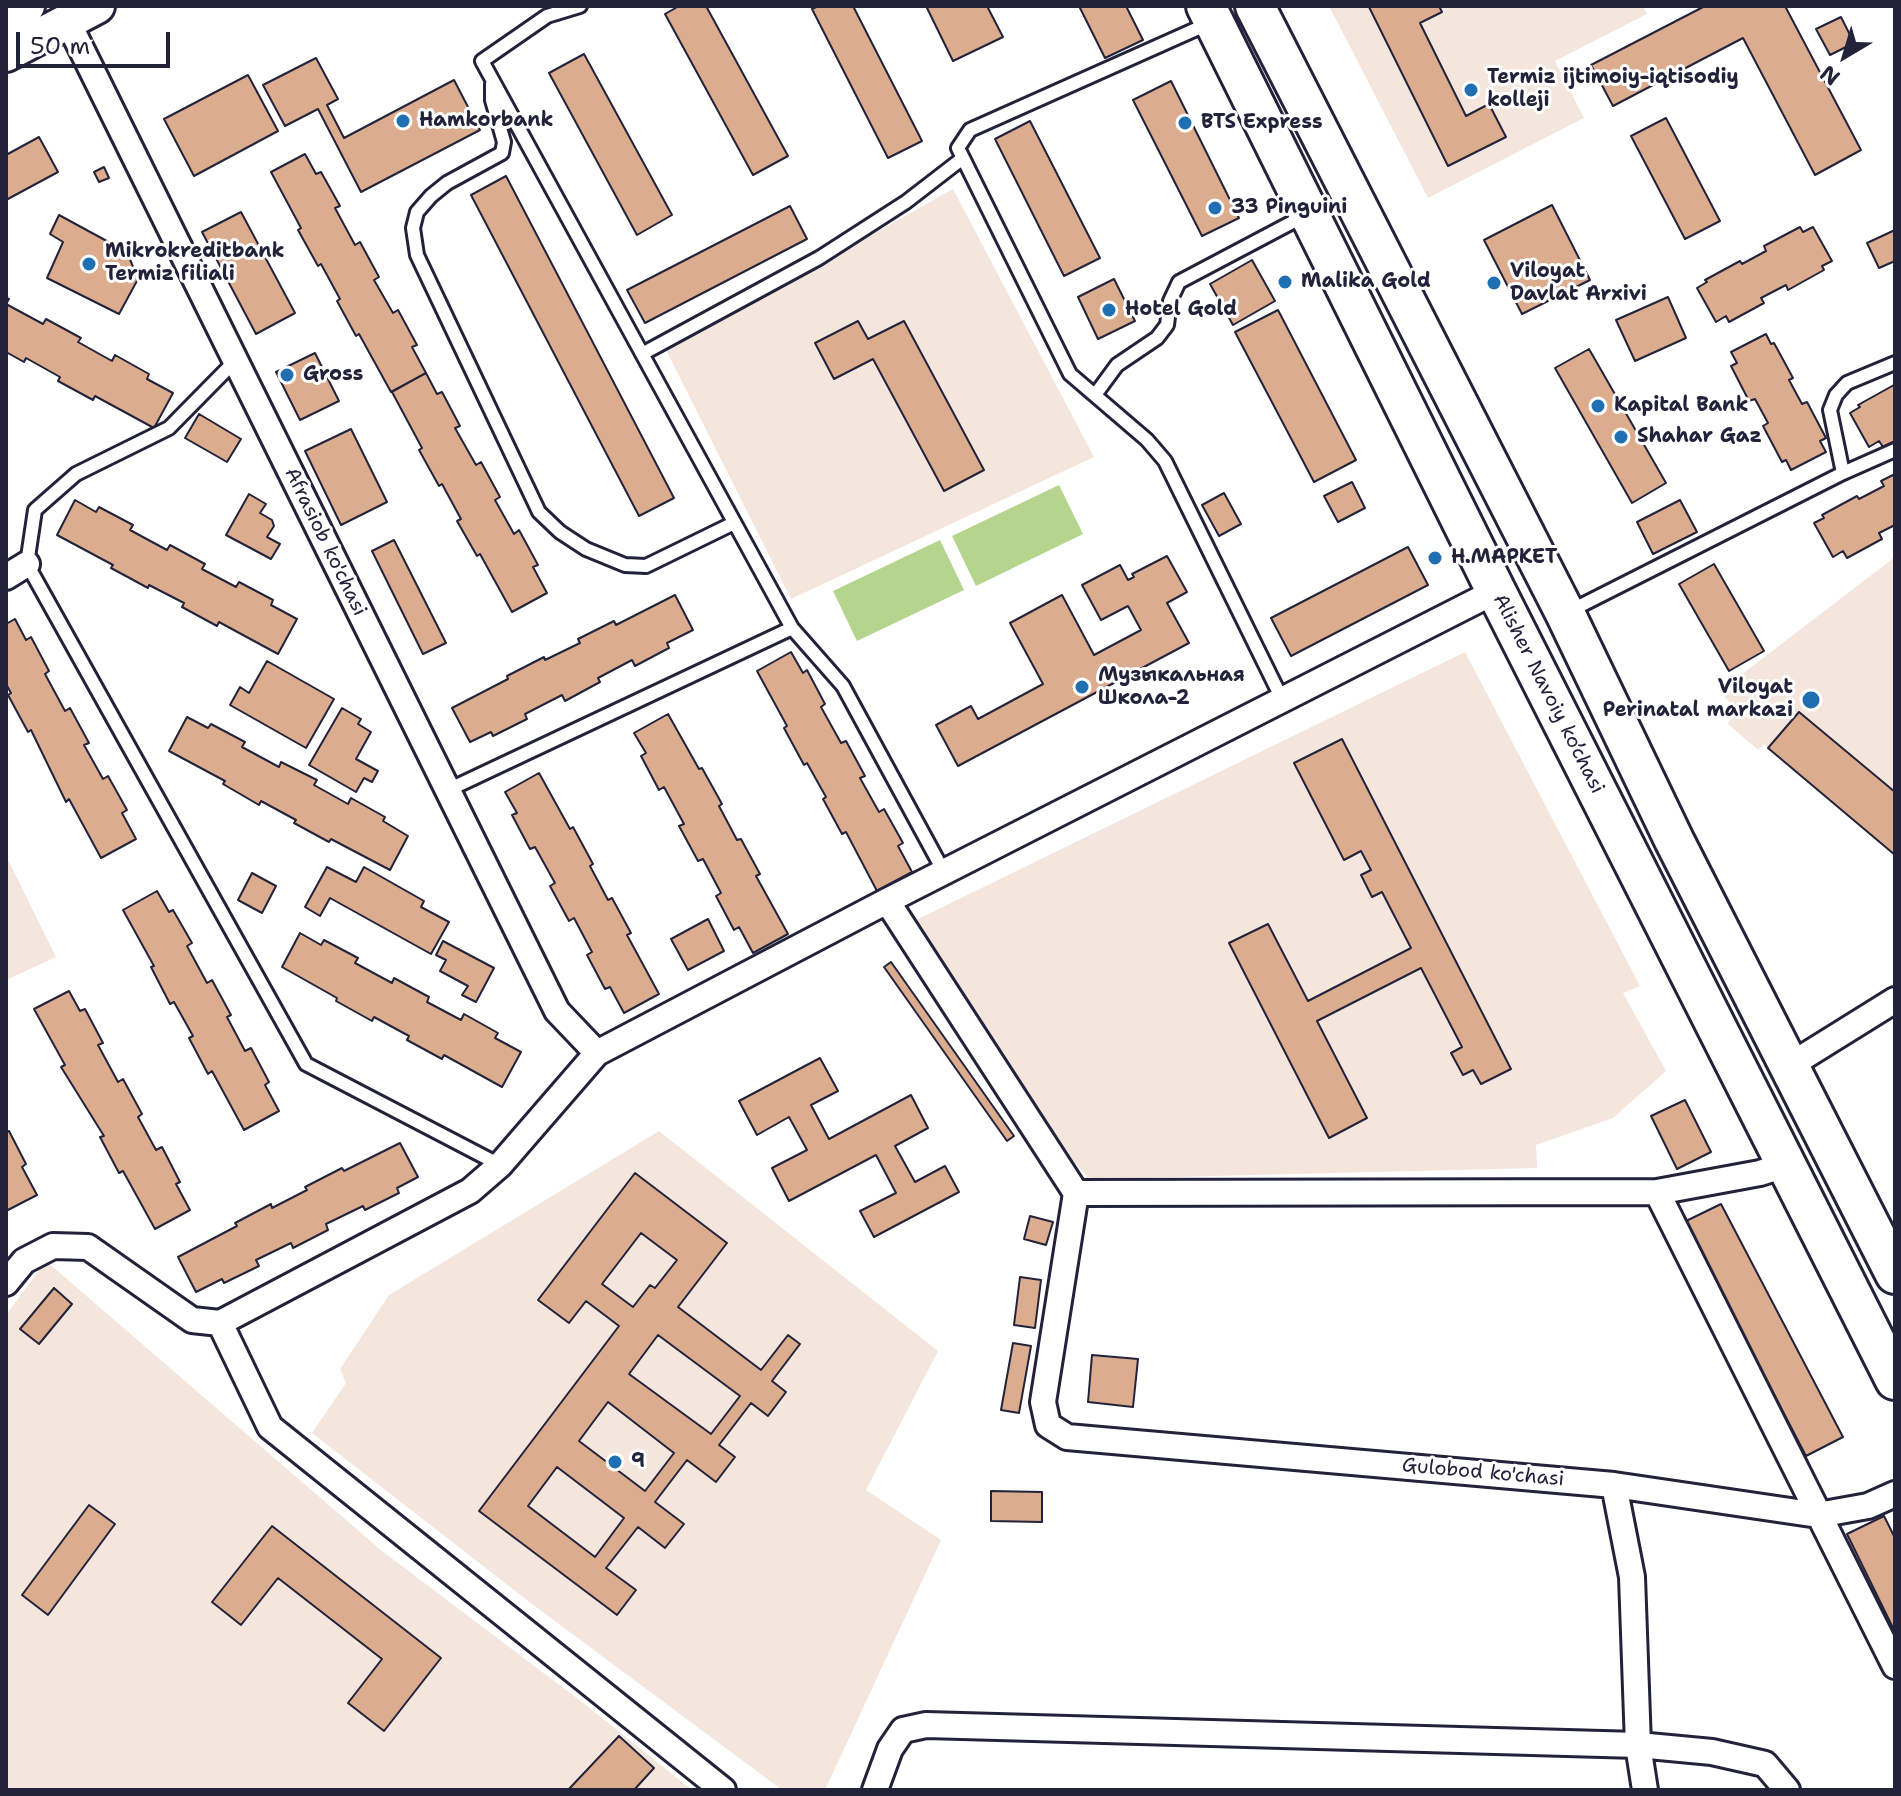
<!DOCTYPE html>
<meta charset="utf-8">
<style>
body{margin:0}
#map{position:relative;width:1901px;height:1796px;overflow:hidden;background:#fff;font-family:"Shantell Sans",sans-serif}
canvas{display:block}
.frame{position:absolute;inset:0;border:8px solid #22223b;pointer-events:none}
.north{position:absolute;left:1805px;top:16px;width:80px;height:80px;-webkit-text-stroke:6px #fff;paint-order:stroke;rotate:218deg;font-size:22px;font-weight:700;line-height:32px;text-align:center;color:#22223b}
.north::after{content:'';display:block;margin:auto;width:28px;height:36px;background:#22223b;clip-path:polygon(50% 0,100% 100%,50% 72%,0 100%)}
.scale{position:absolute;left:16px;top:32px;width:154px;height:36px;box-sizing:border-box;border:4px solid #22223b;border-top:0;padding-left:10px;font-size:24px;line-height:28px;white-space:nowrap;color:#22223b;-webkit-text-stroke:6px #fff;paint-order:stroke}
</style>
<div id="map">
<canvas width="1901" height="1796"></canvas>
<div class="frame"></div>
<div class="north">N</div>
<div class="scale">50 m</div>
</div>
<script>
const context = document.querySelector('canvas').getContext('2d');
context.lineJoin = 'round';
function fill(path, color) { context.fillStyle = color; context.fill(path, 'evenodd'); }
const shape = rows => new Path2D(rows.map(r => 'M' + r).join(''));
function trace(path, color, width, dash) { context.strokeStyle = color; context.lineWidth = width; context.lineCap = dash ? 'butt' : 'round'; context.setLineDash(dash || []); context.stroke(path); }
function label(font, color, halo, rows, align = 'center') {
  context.font = font + ' "Shantell Sans",sans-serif'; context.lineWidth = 6; context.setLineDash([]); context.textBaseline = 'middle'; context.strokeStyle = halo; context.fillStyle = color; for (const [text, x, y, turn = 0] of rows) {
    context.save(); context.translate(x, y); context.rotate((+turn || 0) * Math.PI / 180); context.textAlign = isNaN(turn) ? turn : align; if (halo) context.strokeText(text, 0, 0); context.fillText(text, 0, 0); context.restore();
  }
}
fill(shape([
 [1329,6,1643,6,1647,14,1555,61,1584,118,1428,198],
 [953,189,1094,457,791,599,666,350],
 [1895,557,1895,855,1764,744,1758,750,1728,724,1735,709,1720,691],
 [1465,652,1640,986,1623,993,1666,1071,1613,1118,1536,1145,1537,1168,1090,1179,1050,1137,914,921],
 [6,856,56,957,6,980],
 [659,1131,938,1351,866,1490,941,1540,825,1790,782,1790,532,1604,312,1433,346,1383,340,1369,389,1295],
 [46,1261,382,1551,582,1702,692,1790,6,1790,6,1315]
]), '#f4e6dd');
fill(shape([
 [1059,485,1083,534,976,586,952,536],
 [940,540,964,590,857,641,833,591]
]), '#b5d58f');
const building = shape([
 [679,6,706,6,788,156,753,175,665,14,679,6],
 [818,6,853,6,922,141,888,158,812,9,818,6],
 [931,6,987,6,1003,37,953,61,927,8,931,6],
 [1079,6,1126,6,1143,40,1105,58,1079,6],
 [1439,6,1442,12,1420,23,1466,116,1489,104,1506,137,1448,166,1369,7,1439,6],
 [1705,6,1785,6,1861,150,1815,175,1743,38,1613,106,1591,65,1705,6],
 [1841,17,1854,43,1830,55,1816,29,1841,17],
 [584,54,672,215,637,235,549,73,584,54],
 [316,58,338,99,327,105,344,138,454,80,480,130,361,192,318,109,285,126,263,85,316,58],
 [248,75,278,131,194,176,164,119,248,75],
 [1171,81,1239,218,1202,236,1133,100,1171,81],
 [1666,118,1720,221,1685,239,1631,136,1666,118],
 [1030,121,1100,258,1064,276,995,139,1030,121],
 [39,137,58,172,6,200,6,155,39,137],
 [305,154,316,174,321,172,340,206,335,208,355,245,360,242,379,277,374,280,393,313,398,310,417,345,412,347,426,373,391,392,359,334,356,336,337,301,340,299,321,264,318,266,298,230,301,228,271,172,305,154],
 [104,167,109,178,99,182,94,172,104,167],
 [506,176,674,498,639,516,471,195,506,176],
 [1552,205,1590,280,1522,314,1484,240,1552,205],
 [790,206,807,239,645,323,627,290,790,206],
 [241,212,295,313,256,334,202,232,241,212],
 [59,215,127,252,138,279,119,314,47,278,63,242,50,234,59,215],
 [1800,227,1803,232,1813,227,1832,261,1822,266,1824,270,1788,290,1786,285,1761,298,1764,303,1729,322,1726,316,1716,322,1697,288,1707,282,1705,280,1740,261,1742,264,1766,251,1764,246,1800,227],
 [1895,230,1895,261,1879,268,1867,243,1895,230],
 [1252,260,1275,301,1233,325,1210,284,1252,260],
 [1114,279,1135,321,1098,339,1078,297,1114,279],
 [1668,297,1686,338,1635,361,1616,320,1668,297],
 [6,298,9,299,6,304,43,324,46,319,81,338,78,342,112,361,115,355,149,374,147,379,173,393,154,428,95,396,93,400,58,381,60,377,26,358,24,362,6,352,6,298],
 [1278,310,1356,460,1314,482,1235,332,1278,310],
 [858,321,868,339,904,321,984,470,944,491,873,359,834,379,815,343,858,321],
 [1766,334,1771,344,1774,343,1793,378,1789,380,1802,404,1807,402,1826,438,1820,441,1826,452,1791,470,1786,460,1782,462,1763,426,1768,423,1755,399,1749,401,1731,366,1737,363,1731,352,1766,334],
 [1589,349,1666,483,1632,503,1555,368,1589,349],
 [315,353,339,401,300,420,276,372,315,353],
 [426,373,437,394,442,392,460,426,455,428,476,465,481,462,500,497,495,500,514,534,519,530,538,565,533,567,547,593,512,612,480,554,477,556,457,521,461,519,442,484,439,486,419,450,422,448,392,392,426,373],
 [1894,385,1895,441,1883,447,1879,441,1869,447,1850,413,1860,407,1858,405,1894,385],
 [199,414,241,439,227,462,185,438,199,414],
 [351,429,387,502,341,525,305,451,351,429],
 [1895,474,1895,525,1879,533,1882,539,1847,558,1843,551,1833,557,1814,523,1824,518,1822,515,1857,496,1859,499,1884,486,1881,481,1895,474],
 [1352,482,1365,508,1338,522,1324,496,1352,482],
 [1224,493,1241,524,1219,536,1202,505,1224,493],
 [249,494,266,504,260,513,272,520,274,526,267,537,280,544,271,559,226,535,249,494],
 [75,500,96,512,99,507,133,525,130,530,167,550,170,545,205,564,202,569,236,587,239,582,273,600,271,605,297,619,278,654,219,622,217,626,182,607,184,603,149,585,148,588,111,568,113,565,57,535,75,500],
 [1680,500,1697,532,1653,554,1637,522,1680,500],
 [394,540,446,643,423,654,372,551,394,540],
 [1408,547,1428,585,1291,656,1271,618,1408,547],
 [1167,556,1187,592,1167,603,1189,643,958,766,936,725,971,706,978,719,1043,684,1010,623,1062,595,1094,655,1141,630,1128,606,1101,620,1082,585,1120,565,1128,580,1134,577,1132,574,1167,556],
 [1714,564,1764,651,1729,671,1679,584,1714,564],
 [675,595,693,630,667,643,669,648,635,666,632,660,598,678,600,682,565,701,562,695,525,714,527,719,493,736,491,732,470,742,452,708,508,679,507,676,544,657,545,660,580,643,578,639,614,621,616,625,675,595],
 [15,619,26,640,31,637,49,671,45,674,65,711,70,708,89,743,84,745,103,779,108,776,127,810,122,813,136,839,101,858,69,799,66,802,31,730,28,732,8,695,11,693,6,684,6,624,15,619],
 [791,652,803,673,807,670,825,704,821,707,841,743,846,741,865,776,860,778,879,812,884,809,903,843,898,846,912,872,877,891,846,832,842,834,823,799,826,797,807,763,804,765,784,728,787,726,757,671,791,652],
 [267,661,334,699,306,748,230,705,240,687,249,693,267,661],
 [342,708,361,719,358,724,371,732,356,759,378,771,372,782,364,778,356,792,309,765,342,708],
 [1799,712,1895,792,1895,855,1768,748,1799,712],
 [668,714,699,769,702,768,722,804,719,806,737,840,741,839,760,874,756,876,788,934,753,953,739,927,734,930,716,896,721,893,703,859,698,861,679,826,684,824,664,787,659,790,641,756,646,753,634,733,668,714],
 [187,717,208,728,211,724,245,742,242,747,279,767,281,762,317,780,314,785,348,804,351,798,385,817,383,821,408,836,390,870,331,839,329,842,294,823,296,820,261,801,259,805,223,784,225,781,169,751,187,717],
 [1342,739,1511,1069,1481,1084,1473,1070,1463,1075,1451,1053,1462,1047,1421,968,1317,1021,1367,1118,1329,1138,1229,943,1268,924,1308,1001,1411,948,1382,892,1372,897,1361,875,1371,870,1361,851,1344,860,1294,763,1342,739],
 [539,773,570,829,573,827,593,864,590,866,608,900,612,898,631,933,627,935,659,994,624,1013,610,987,605,989,587,955,592,952,574,918,569,921,550,886,555,883,535,847,530,849,512,815,517,813,505,792,539,773],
 [327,867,356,882,364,867,424,901,421,907,449,922,431,954,330,898,320,916,305,907,327,867],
 [252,873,276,886,262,913,238,900,252,873],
 [157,891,169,912,173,910,192,943,187,946,207,983,212,980,231,1015,227,1017,245,1051,251,1048,269,1082,265,1085,279,1111,244,1130,212,1071,208,1074,189,1038,193,1036,174,1002,170,1004,151,967,154,966,123,910,157,891],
 [708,919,724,951,688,970,671,939,708,919],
 [300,933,321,945,324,940,358,958,355,963,392,983,394,978,429,997,427,1002,461,1020,464,1014,498,1033,495,1038,521,1052,502,1087,444,1055,442,1059,407,1040,409,1036,374,1017,372,1021,336,1001,337,998,282,967,300,933],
 [443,941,494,968,476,1002,462,995,468,986,440,971,446,960,436,955,443,941],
 [891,962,1014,1136,1007,1141,884,967,891,962],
 [69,991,80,1011,85,1009,103,1043,98,1045,118,1082,123,1079,142,1114,138,1117,156,1150,162,1147,180,1182,176,1184,190,1210,155,1229,123,1171,119,1173,100,1137,104,1136,61,1067,65,1065,34,1009,69,991],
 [820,1058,838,1091,811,1105,829,1139,911,1095,928,1128,895,1146,915,1182,945,1166,959,1192,874,1237,860,1211,896,1193,876,1155,789,1201,772,1168,807,1150,789,1117,757,1135,739,1101,820,1058],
 [1685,1100,1711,1152,1677,1169,1651,1116,1685,1100],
 [9,1131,26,1164,22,1167,37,1195,6,1211,6,1133,9,1131],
 [400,1143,418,1177,397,1188,399,1193,365,1210,363,1206,326,1224,328,1230,293,1248,291,1243,256,1260,259,1266,224,1283,222,1279,196,1292,178,1257,237,1226,235,1223,271,1204,272,1208,307,1190,305,1187,342,1168,344,1171,400,1143],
 [635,1173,727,1243,678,1307,761,1370,788,1335,800,1344,772,1381,786,1392,768,1416,751,1403,719,1445,735,1457,716,1482,687,1460,655,1502,684,1524,665,1548,638,1527,606,1568,636,1590,617,1615,479,1511,619,1326,586,1301,569,1323,538,1300,635,1173],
 [641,1233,677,1260,655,1288,650,1285,633,1307,602,1284,641,1233],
 [658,1335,740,1396,711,1434,629,1374,658,1335],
 [608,1402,674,1453,645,1491,579,1441,608,1402],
 [557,1467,624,1518,595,1557,528,1506,557,1467],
 [1721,1204,1843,1437,1806,1456,1684,1222,1721,1204],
 [1030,1216,1053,1222,1046,1245,1024,1239,1030,1216],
 [1020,1277,1041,1280,1035,1328,1014,1325,1020,1277],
 [54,1288,72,1304,39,1344,20,1329,54,1288],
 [1013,1343,1031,1346,1019,1413,1001,1410,1013,1343],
 [1092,1355,1138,1359,1133,1407,1088,1402,1092,1355],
 [991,1491,1042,1492,1042,1522,991,1521,991,1491],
 [89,1505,115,1524,48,1615,22,1595,89,1505],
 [1884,1516,1895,1538,1895,1632,1847,1534,1884,1516],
 [272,1526,441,1658,384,1731,348,1703,382,1659,278,1578,241,1625,212,1602,272,1526],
 [619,1736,654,1768,634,1790,568,1790,619,1736]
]);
fill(building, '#dcac8e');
trace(building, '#22223b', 2);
const lane = shape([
 [580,6,547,16,482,61,792,628,843,686,944,872],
 [1212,22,970,130,958,148,1070,374,1147,440,1165,461,1282,699],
 [492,84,492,100,504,142,502,153,447,183,431,196,417,212,413,228,417,255,539,512,560,532,586,549,625,565,646,566,734,523],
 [642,354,819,258,906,202,963,158],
 [235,361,169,428,76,474,35,510,27,564,306,1064,500,1165],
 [1095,395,1117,365,1157,338,1167,325,1170,301,1179,282,1304,216],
 [1843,473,1830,410,1836,395,1847,383,1895,363],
 [1568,612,1843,473,1895,450],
 [448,790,792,628]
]);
const street = shape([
 [68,22,557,1011,597,1053],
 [6,577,27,564],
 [887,901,1076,1193,1043,1402,1048,1425,1067,1437,1614,1485,1818,1515,1868,1506,1895,1494],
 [1789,1066,1895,1000],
 [1657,1192,1895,1666],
 [1076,1193,1657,1192,1760,1173,1788,1164],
 [6,1283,24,1261,53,1246,88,1247,192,1320,220,1323,470,1191,500,1165,597,1053,887,901,1496,591],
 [220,1323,270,1427,723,1790],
 [1614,1485,1632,1577,1638,1745,1645,1790],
 [875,1790,890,1749,903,1730,926,1725,1638,1745,1712,1752,1765,1764,1787,1790]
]);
const secondary = shape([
 [6,17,27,6],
 [6,54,97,6]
]);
const primary = shape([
 [1206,6,1496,591,1895,1380],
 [1255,6,1565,613,1674,840,1895,1274]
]);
trace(lane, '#22223b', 18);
trace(street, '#22223b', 30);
trace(secondary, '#22223b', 40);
trace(primary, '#22223b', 44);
trace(lane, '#fff', 12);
trace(street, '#fff', 24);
trace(secondary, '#fff', 34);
trace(primary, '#fff', 38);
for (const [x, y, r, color] of [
 [1471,90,8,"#1f6fb2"],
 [403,121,8,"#1f6fb2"],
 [1185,123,8,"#1f6fb2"],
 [1215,208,8,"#1f6fb2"],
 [89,264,8,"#1f6fb2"],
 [1285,282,8,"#1f6fb2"],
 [1494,283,8,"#1f6fb2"],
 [1109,310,8,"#1f6fb2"],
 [287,375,8,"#1f6fb2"],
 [1598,406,8,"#1f6fb2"],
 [1621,437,8,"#1f6fb2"],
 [1435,558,8,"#1f6fb2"],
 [1082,687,8,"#1f6fb2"],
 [1811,700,10,"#1f6fb2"],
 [615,1462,8,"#1f6fb2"]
]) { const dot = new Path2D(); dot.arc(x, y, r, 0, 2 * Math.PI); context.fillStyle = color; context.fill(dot); trace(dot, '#fff', 3); }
label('bold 20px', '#22223b', '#fff', [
 ["Termiz ijtimoiy-iqtisodiy",1487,78],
 ["kolleji",1487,101],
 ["Hamkorbank",419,121],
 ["BTS Express",1201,123],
 ["33 Pinguini",1231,208],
 ["Mikrokreditbank",105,252],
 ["Termiz filiali",105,275],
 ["Viloyat",1510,272],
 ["Davlat Arxivi",1510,295],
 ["Malika Gold",1301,282],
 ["Hotel Gold",1125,310],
 ["Gross",303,375],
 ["Kapital Bank",1614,406],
 ["Shahar Gaz",1637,437],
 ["Н.МАРКЕТ",1451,558],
 ["Музыкальная",1098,676],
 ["Школа-2",1098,699],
 ["Viloyat",1793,688,"right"],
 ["Perinatal markazi",1793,711,"right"],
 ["9",631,1462]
], 'left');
label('20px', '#22223b', '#fff', [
 ["Afrasiob ko'chasi",325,542,64],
 ["Alisher Navoiy ko’chasi",1548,694,63],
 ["Gulobod ko'chasi",1483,1473,5]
]);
</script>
